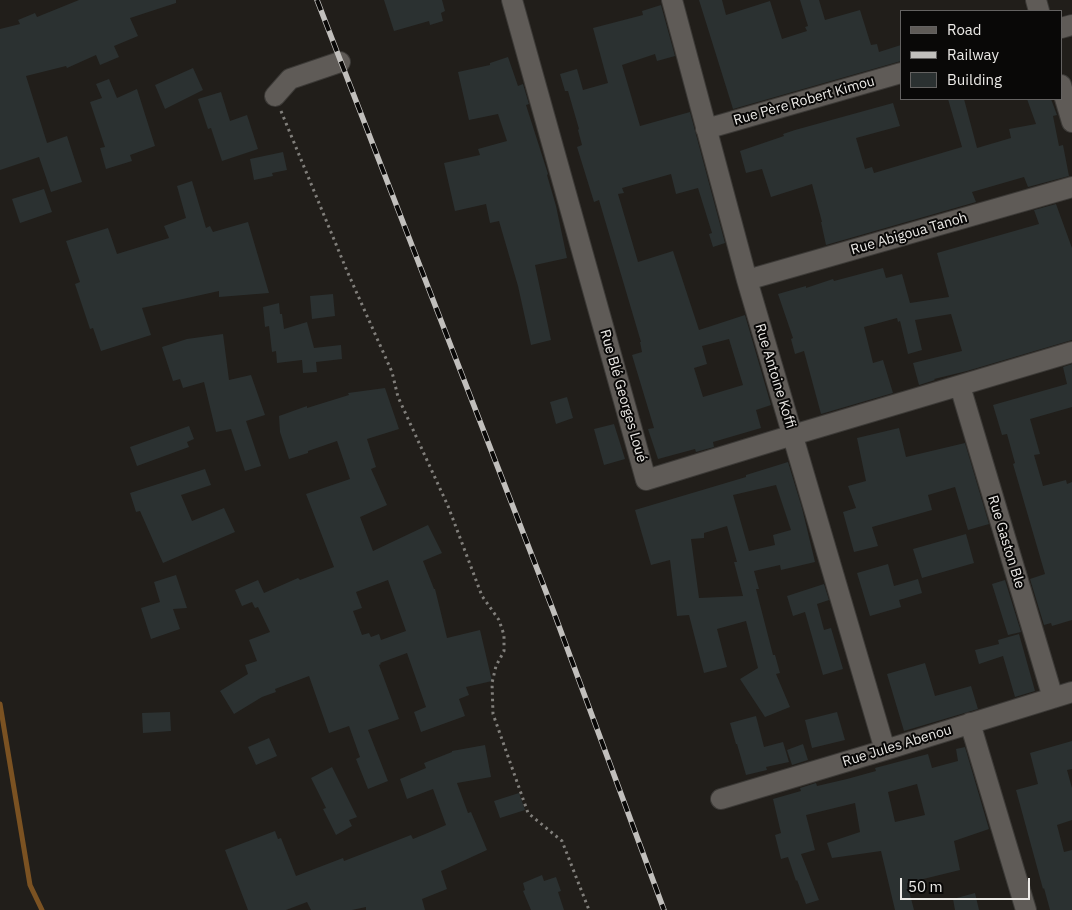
<!DOCTYPE html>
<meta charset="utf-8">
<style>
body{margin:0}
#map{position:relative;width:1072px;height:910px;overflow:hidden;background:#211e1a;font-family:"IBM Plex Sans",sans-serif}
canvas{display:block}
.legend{position:absolute;left:900px;top:10px;width:162px;height:90px;box-sizing:border-box;background:#090807;border:1px solid #646261;margin:0;padding:6px 9px;list-style:none;font-size:15px;color:#eceae7}
.legend li{display:flex;align-items:center;gap:10px;height:25px}
.legend b{width:25px;border:1px solid #646261}
.scale{position:absolute;left:900px;top:878px;width:130px;height:22px;box-sizing:border-box;border:2px solid #eceae7;border-top:0;padding-left:6px;font-size:15px;line-height:18px;white-space:nowrap;color:#eceae7;-webkit-text-stroke:4px #090807;paint-order:stroke}
</style>
<div id="map">
<canvas width="1072" height="910"></canvas>
<ul class="legend">
<li><b style="height:6px;background:#5f5b57"></b>Road</li>
<li><b style="height:6px;background:#c1bfbc"></b>Railway</li>
<li><b style="height:14px;background:#2b3131"></b>Building</li>
</ul>
<div class="scale">50 m</div>
</div>
<script>
const context = document.querySelector('canvas').getContext('2d');
context.lineJoin = 'round';
const shape = rows => new Path2D(rows.map(r => 'M' + r).join(''));
function trace(path, color, width, dash) { context.strokeStyle = color; context.lineWidth = width; context.lineCap = dash ? 'butt' : 'round'; context.setLineDash(dash || []); context.stroke(path); }
function fill(path, color) { context.fillStyle = color; context.fill(path, 'evenodd'); }
function label(font, color, halo, rows, align = 'center') {
  context.font = font + ' "IBM Plex Sans",sans-serif'; context.lineWidth = 4; context.setLineDash([]); context.textBaseline = 'middle'; context.strokeStyle = halo; context.fillStyle = color; for (const [text, x, y, turn = 0] of rows) {
    context.save(); context.translate(x, y); context.rotate((+turn || 0) * Math.PI / 180); context.textAlign = isNaN(turn) ? turn : align; if (halo) context.strokeText(text, 0, 0); context.fillText(text, 0, 0); context.restore();
  }
}
trace(shape([
 [0,704,30,885,42,910]
]), '#7b5222', 5);
fill(shape([
 [79,0,176,0,176,3,130,18,138,36,114,46,119,57,100,65,96,55,67,68,66,66,26,76,47,143,67,136,82,182,51,192,39,157,0,170,0,29,20,24,18,20,35,13,37,17],
 [384,0,442,0,445,11,441,13,443,21,430,25,429,21,394,31],
 [699,0,722,0,726,15,770,1,782,39,807,31,805,27,808,26,800,0,819,0,825,20,860,10,871,45,877,44,879,52,901,45,901,61,733,109],
 [661,5,675,56,657,61,655,54,622,65,640,126,690,112,725,243,713,247,709,234,712,233,698,188,676,194,671,174,622,188,624,193,618,194,638,262,673,251,699,330,745,315,771,405,756,410,761,428,713,442,714,447,696,452,695,449,658,459,648,429,654,428,632,355,642,352,640,342,641,342,599,200,594,202,577,147,582,145,578,130,579,129,568,91,565,91,560,74,577,69,583,90,608,83,593,28,643,15,642,11],
 [729,339,743,385,703,397,694,368,707,364,702,346],
 [508,57,518,86,523,84,529,104,526,105,548,174,547,175,556,206,567,258,535,265,551,340,531,345,518,286,499,221,490,223,486,204,455,211,444,163,480,155,478,149,507,141,498,114,469,120,458,72,490,65,490,63],
 [193,68,203,90,165,109,155,85],
 [109,79,117,98,137,89,155,146,130,155,132,161,106,169,100,148,105,147,90,102,102,98,96,84],
 [221,92,230,121,247,115,258,149,222,161,211,128,208,129,198,99],
 [948,99,964,99,977,148,1011,138,1009,129,1036,124,1027,99,1051,99,1057,115,1053,116,1059,146,1063,145,1069,176,1028,187,1024,177,972,192,976,202,826,245,821,222,822,222,812,184,771,197,762,169,746,173,740,151,784,136,783,134,795,130,893,103,900,126,856,138,865,169,872,167,874,173,962,147],
 [283,152,287,170,272,173,273,176,254,180,250,159],
 [192,181,206,228,210,226,213,232,248,222,269,293,219,297,219,291,142,308,151,335,101,351,93,328,90,329,75,284,80,282,66,241,108,228,117,254,169,238,164,226,186,218,177,186],
 [44,189,52,212,20,223,12,199],
 [1056,204,1072,248,1072,340,967,371,934,379,935,380,919,385,913,363,962,351,951,314,915,320,922,350,908,354,900,321,898,322,897,318,864,327,873,363,883,360,893,393,821,414,804,351,795,354,791,339,793,338,778,294,806,286,806,288,833,279,834,281,883,268,886,278,902,274,910,303,949,297,937,253,1039,224,1034,210],
 [333,294,335,316,312,319,310,296],
 [279,303,280,314,282,314,284,329,307,322,314,348,341,345,342,359,316,362,317,372,303,373,302,360,277,363,276,351,272,352,269,326,265,327,263,307],
 [223,334,229,380,251,375,265,415,246,421,261,466,245,471,231,429,216,432,204,382,183,388,180,379,173,381,162,347,187,339],
 [1072,364,1072,407,1030,419,1040,454,1034,455,1043,486,1066,480,1067,484,1072,482,1072,620,1052,626,1051,623,1044,625,1030,579,1045,574,1013,464,1015,463,1007,434,1002,435,993,405,1067,384,1063,367],
 [385,388,399,429,367,439,376,467,371,469,387,505,360,517,373,551,428,525,442,553,423,561,434,589,435,589,447,638,480,630,492,681,466,687,469,695,459,699,465,716,421,732,414,712,426,707,407,653,380,663,381,664,379,665,399,719,368,730,388,781,368,789,356,759,360,757,349,726,329,733,309,676,275,689,276,692,262,697,234,714,220,691,248,674,245,665,257,661,249,640,270,632,258,607,255,608,252,602,242,606,235,590,258,580,264,593,298,578,300,580,334,567,306,494,350,479,337,441,308,451,308,453,289,459,280,432,279,416,307,406,307,408,349,395,348,393],
 [388,580,406,631,381,640,379,634,371,637,369,633,362,635,353,611,362,608,356,592],
 [567,397,573,418,556,424,550,402],
 [614,424,625,459,604,465,594,429],
 [189,426,194,439,187,442,189,447,137,466,130,447],
 [899,428,906,457,965,443,989,524,968,530,955,487,928,495,932,510,872,527,878,546,854,552,843,512,856,508,848,486,866,481,857,438],
 [788,462,802,508,815,562,781,570,780,565,754,571,759,589,756,589,773,655,775,655,780,673,776,674,790,707,765,717,740,679,758,668,746,621,717,629,727,667,704,673,689,615,677,616,670,560,651,565,635,510,746,477,746,475],
 [776,485,791,530,773,535,775,545,749,551,733,495],
 [727,526,737,562,734,562,743,596,699,598,691,539,704,538,704,533],
 [205,469,211,485,181,495,192,521,224,508,235,532,163,563,140,511,136,512,130,493],
 [966,534,974,563,922,578,913,549],
 [888,564,894,586,918,579,922,593,899,600,901,607,870,616,857,573],
 [176,575,187,608,173,609,180,629,151,639,141,608,160,602,154,582],
 [1005,580,1021,632,1008,635,992,584],
 [824,584,829,600,817,604,824,630,831,628,843,669,823,675,805,612,793,616,787,596],
 [1019,634,1035,691,1015,697,1003,656,979,664,975,650,999,644,998,640],
 [925,663,935,696,971,686,978,709,904,731,887,674],
 [170,712,171,731,143,733,142,713],
 [837,712,845,740,812,748,805,720],
 [756,716,764,747,783,742,789,762,766,767,767,770,746,775,737,744,736,744,730,723],
 [269,738,277,756,256,765,248,747],
 [1072,741,1072,769,1067,770,1072,788,1072,820,1057,825,1064,852,1072,850,1072,910,1050,910,1044,888,1043,889,1016,790,1038,784,1030,753],
 [803,744,808,760,792,765,787,750],
 [485,745,491,777,457,783,468,813,471,812,487,850,441,871,447,889,422,899,425,910,366,910,366,907,352,910,311,910,307,902,286,910,248,910,225,850,275,831,278,839,281,838,296,876,343,858,344,861,411,835,413,839,430,832,446,825,433,789,407,799,400,779,426,768,424,763,452,752,452,751],
 [965,747,989,829,954,841,960,870,907,883,914,910,895,910,881,851,832,858,827,843,860,832,855,803,806,815,815,850,801,854,819,900,806,904,797,880,796,881,788,857,781,859,775,835,781,833,773,799,801,791,800,788,816,783,817,786,847,779,876,771,875,768,928,754,932,768,958,761,956,749],
 [917,784,925,815,895,822,888,792],
 [332,767,357,817,349,820,352,826,336,835,323,809,326,808,311,778],
 [519,793,525,810,500,818,494,801],
 [542,875,544,881,556,877,561,891,558,892,564,910,531,910,523,891,525,890,523,883],
 [975,893,979,910,955,910,953,899]
]), '#2b3131');
const minor = shape([
 [512,0,646,480,793,435,1072,352],
 [672,0,747,280,885,750],
 [1036,0,1039,11],
 [1061,28,1072,25],
 [1061,85,1072,122],
 [275,96,290,79,340,62],
 [706,129,901,73],
 [747,280,1072,187],
 [960,386,1053,698],
 [970,723,1026,910],
 [721,799,885,750,1072,692]
]);
trace(minor, '#3c3a37', 22);
trace(shape([
 [281,111,347,271,392,372,398,397,448,506,482,596,499,620,504,635,504,651,496,666,492,683,493,714,528,813,562,841,589,910]
]), '#817f7b', 3, [2.5, 4]);
trace(minor, '#5f5b57', 20);
const rail = shape([
 [317,0,553,610,664,910]
]);
trace(rail, '#c1bfbc', 5.5);
trace(rail, '#090807', 4, [11]);
label('14px', '#eceae7', '#090807', [
 ["Rue Père Robert Kimou",804,101,-16],
 ["Rue Abigoua Tanoh",909,234,-16],
 ["Rue Antoine Koffi",775,376,73],
 ["Rue Blé Georges Loué",623,396,74],
 ["Rue Gaston Ble",1006,542,73],
 ["Rue Jules Abenou",897,746,-17]
]);
</script>
